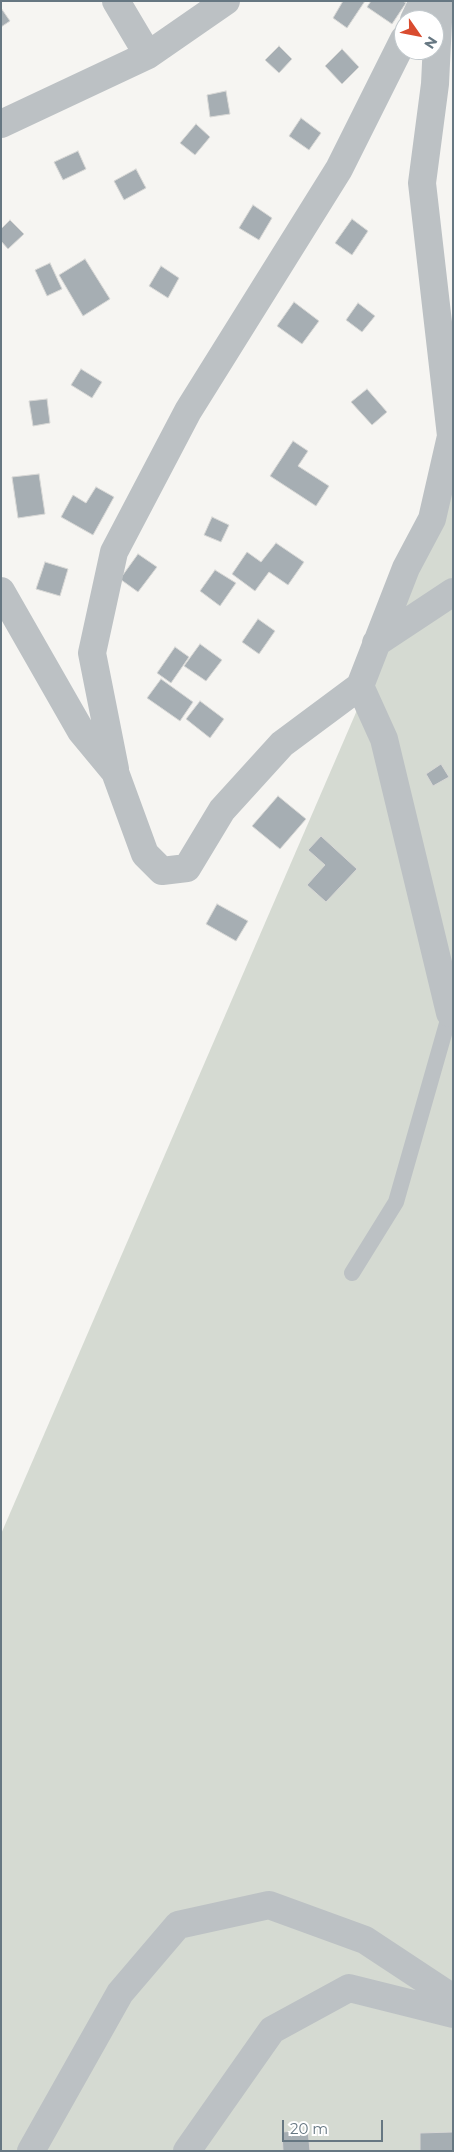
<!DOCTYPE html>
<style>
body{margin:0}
#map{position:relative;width:454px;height:2152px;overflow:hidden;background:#f6f5f2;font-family:Montserrat,sans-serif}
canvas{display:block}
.frame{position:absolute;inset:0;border:2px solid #667782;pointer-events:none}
.north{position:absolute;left:394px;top:10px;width:50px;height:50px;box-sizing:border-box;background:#fff;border:1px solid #c2c9cd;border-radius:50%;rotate:123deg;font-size:14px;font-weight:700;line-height:20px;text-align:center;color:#667782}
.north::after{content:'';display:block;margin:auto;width:18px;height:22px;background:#d94c2f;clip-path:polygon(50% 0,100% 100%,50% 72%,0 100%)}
.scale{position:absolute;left:282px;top:2120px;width:101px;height:22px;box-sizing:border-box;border:2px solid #667782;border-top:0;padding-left:6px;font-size:15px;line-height:18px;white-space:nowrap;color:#667782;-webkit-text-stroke:4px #fff;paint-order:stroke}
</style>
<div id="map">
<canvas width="454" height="2152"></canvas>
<div class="frame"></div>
<div class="north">N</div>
<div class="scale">20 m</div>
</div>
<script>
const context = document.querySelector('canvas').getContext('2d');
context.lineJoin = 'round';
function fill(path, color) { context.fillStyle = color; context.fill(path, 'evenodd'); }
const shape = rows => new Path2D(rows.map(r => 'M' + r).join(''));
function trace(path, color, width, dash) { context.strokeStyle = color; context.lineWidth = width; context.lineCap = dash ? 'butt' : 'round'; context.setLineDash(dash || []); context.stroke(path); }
fill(shape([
 [453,488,453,2151,1,2151,1,1534]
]), '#d5dad2');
const building = shape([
 [343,1,365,1,347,28,333,18,343,1],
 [371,1,403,1,406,3,392,24,367,7,371,1],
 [1,8,10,21,1,27,1,8],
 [279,46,292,59,279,73,265,60,279,46],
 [342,49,359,67,342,84,325,66,342,49],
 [226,91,230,114,210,117,207,95,226,91],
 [301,118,321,133,309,150,289,136,301,118],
 [196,124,210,137,195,155,180,143,196,124],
 [78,151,86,169,63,180,54,162,78,151],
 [136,169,146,188,124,200,114,181,136,169],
 [253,205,272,218,259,240,239,228,253,205],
 [352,219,368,231,352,255,335,243,352,219],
 [10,220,24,234,8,249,1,241,1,229,10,220],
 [85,259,110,299,83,316,59,275,85,259],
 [50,263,62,289,47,296,35,270,50,263],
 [161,266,179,278,168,298,149,286,161,266],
 [294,302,319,321,302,344,277,326,294,302],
 [358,303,375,316,362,332,346,320,358,303],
 [81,369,102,382,92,398,71,385,81,369],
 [367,389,387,412,372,425,351,402,367,389],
 [47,399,50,423,33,426,29,401,47,399],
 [293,441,308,451,298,466,329,486,316,506,270,476,293,441],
 [39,474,45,514,18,518,12,477,39,474],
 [96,487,114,497,93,535,61,517,73,495,86,503,96,487],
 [212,517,229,525,221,542,204,535,212,517],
 [276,543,304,562,288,585,269,572,255,591,232,574,247,552,261,562,276,543],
 [138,554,157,567,138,592,120,579,138,554],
 [45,562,68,569,60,596,36,589,45,562],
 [215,570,236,583,220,606,200,591,215,570],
 [258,619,275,631,259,654,242,642,258,619],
 [200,644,222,660,206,681,184,666,200,644],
 [175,647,189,657,171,683,157,673,175,647],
 [161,679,193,702,180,721,147,698,161,679],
 [200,701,224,719,210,738,186,719,200,701],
 [441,764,449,777,433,786,426,774,441,764],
 [278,796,306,819,280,849,252,826,278,796],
 [321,836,357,869,326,902,307,885,325,865,308,850,321,836],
 [217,904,248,921,236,941,206,924,217,904],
 [308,2130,310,2151,283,2151,282,2132,308,2130],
 [453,2132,453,2151,420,2151,420,2133,453,2132]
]);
fill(building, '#a6aeb3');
trace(building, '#d7d7d5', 1);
trace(shape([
 [352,1273,396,1202,450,1013]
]), '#bcc1c4', 16);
trace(shape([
 [116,1,148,55],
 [414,20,423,1],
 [1,124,148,55,226,1],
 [1,591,81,731,115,772,145,854,162,871,187,868,222,810,282,744,360,686,384,739,450,1013,453,1009],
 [376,643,453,592],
 [360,686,406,568,432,519,451,436,422,183,435,84,439,1],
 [115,769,92,653,114,552,188,411,339,169,404,39],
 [31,2151,120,1993,178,1925,269,1905,365,1940,453,1998],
 [187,2151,272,2030,349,1988,453,2014]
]), '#bcc1c4', 28);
</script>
